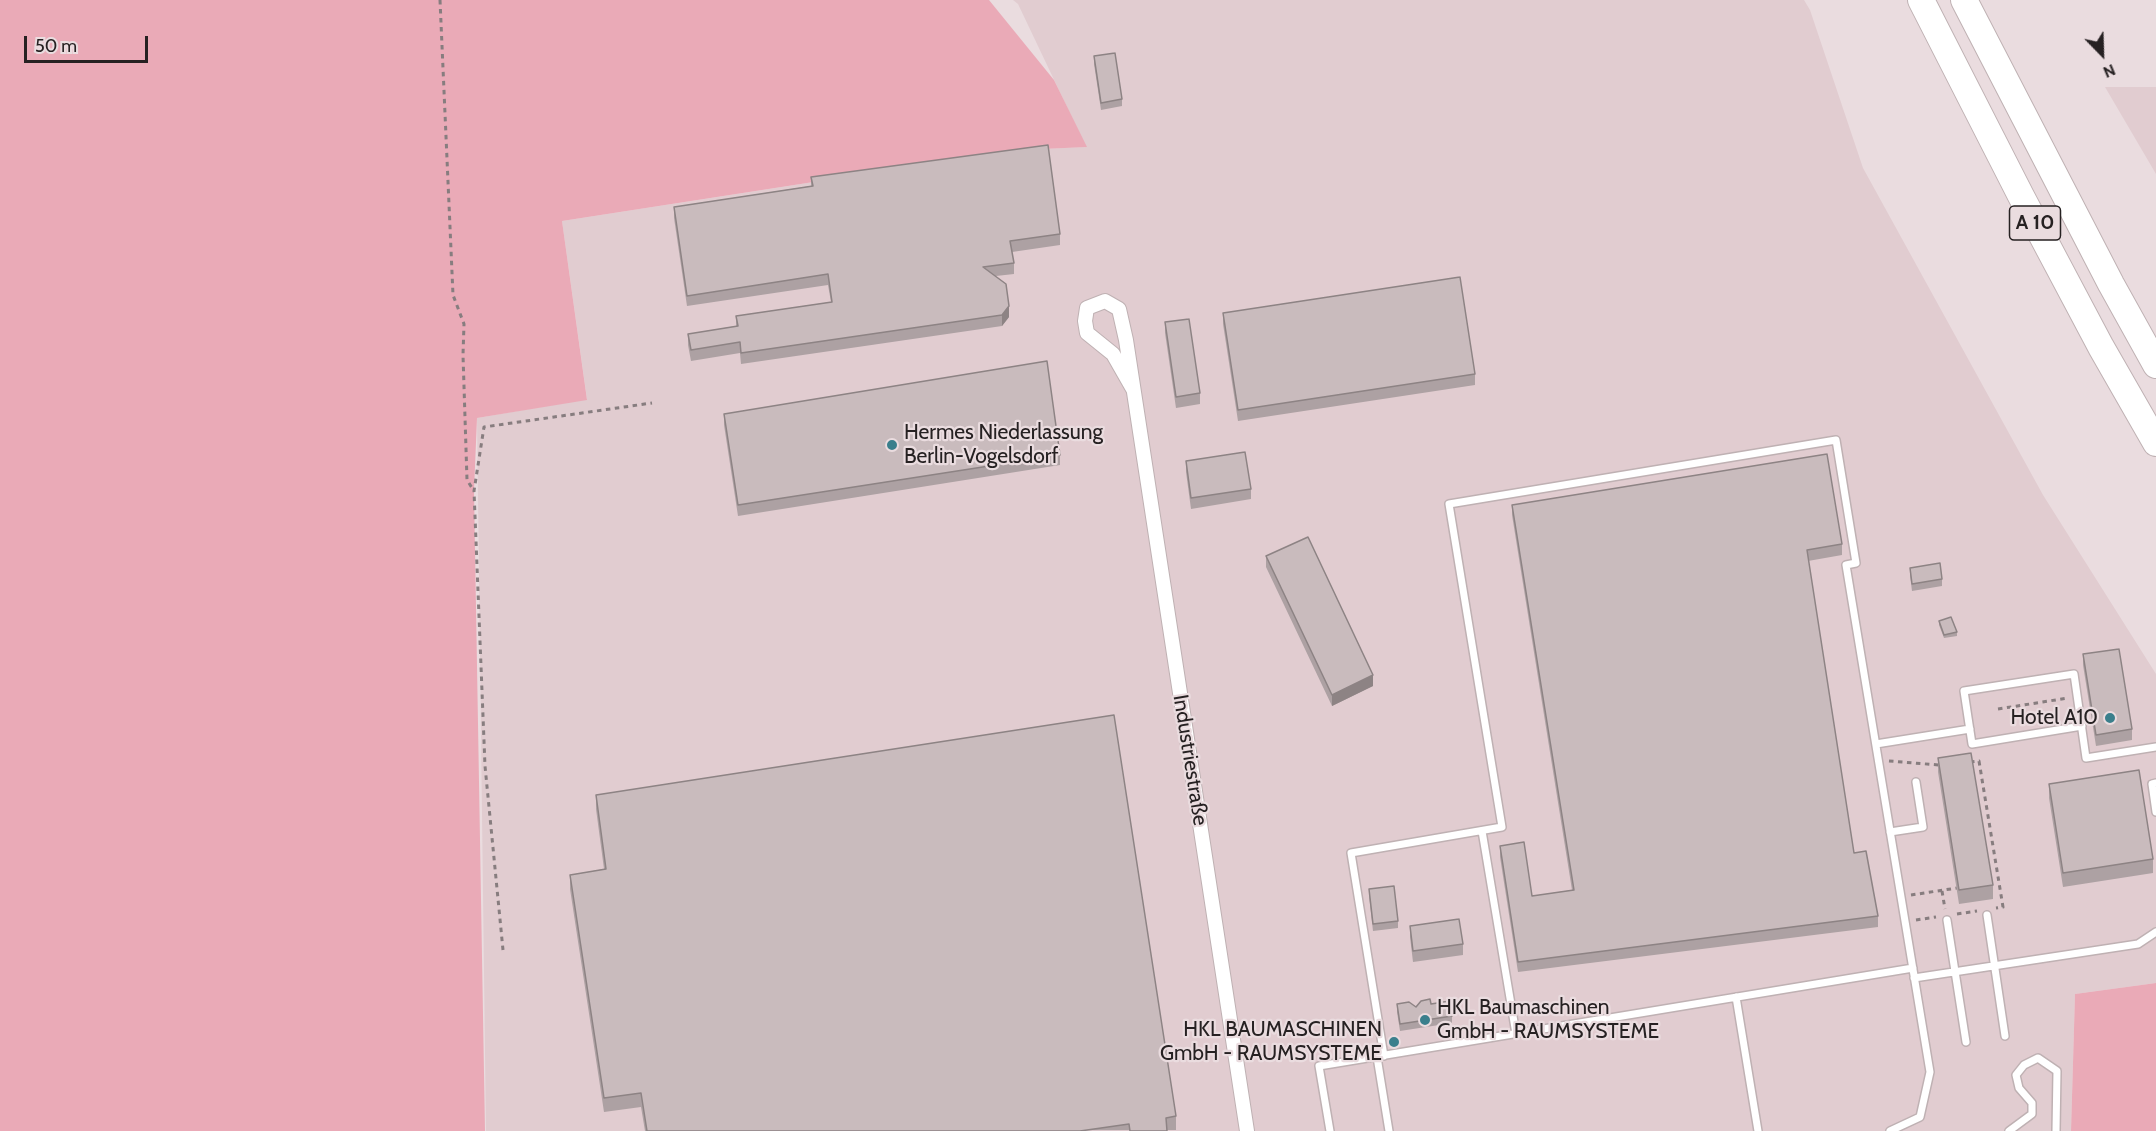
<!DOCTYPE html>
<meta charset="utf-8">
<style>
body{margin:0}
#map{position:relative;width:2156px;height:1131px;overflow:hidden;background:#eadcdf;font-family:Cabin,sans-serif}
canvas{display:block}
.north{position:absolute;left:2072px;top:24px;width:60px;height:60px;-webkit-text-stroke:4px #eadcdf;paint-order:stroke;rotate:157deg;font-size:16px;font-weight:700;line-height:24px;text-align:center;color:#262122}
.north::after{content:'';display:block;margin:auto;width:21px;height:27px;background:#262122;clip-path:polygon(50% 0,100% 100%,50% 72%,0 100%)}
.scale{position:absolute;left:24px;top:36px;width:124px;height:27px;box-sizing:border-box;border:3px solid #262122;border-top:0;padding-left:8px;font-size:18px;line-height:21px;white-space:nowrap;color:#262122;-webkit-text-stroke:4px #eadcdf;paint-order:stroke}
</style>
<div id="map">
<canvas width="2156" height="1131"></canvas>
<div class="north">N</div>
<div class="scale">50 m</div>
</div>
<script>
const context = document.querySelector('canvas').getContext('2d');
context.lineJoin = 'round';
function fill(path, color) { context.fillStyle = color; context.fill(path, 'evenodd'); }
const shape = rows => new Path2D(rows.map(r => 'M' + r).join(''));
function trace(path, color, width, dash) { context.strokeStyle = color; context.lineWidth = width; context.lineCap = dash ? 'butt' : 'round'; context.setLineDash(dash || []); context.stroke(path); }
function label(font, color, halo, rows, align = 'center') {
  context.font = font + ' Cabin,sans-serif'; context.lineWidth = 4.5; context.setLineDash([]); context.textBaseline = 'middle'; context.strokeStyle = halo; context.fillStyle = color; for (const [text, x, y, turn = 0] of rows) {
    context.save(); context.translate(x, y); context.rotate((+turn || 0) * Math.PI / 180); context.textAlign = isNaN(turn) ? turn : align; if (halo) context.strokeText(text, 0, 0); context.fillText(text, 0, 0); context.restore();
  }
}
fill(shape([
 [1013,0,1804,0,1810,10,1863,168,2043,495,2156,674,2156,983,2075,994,2071,1131,486,1131,477,418,587,399,562,221,1020,150,1086,147,1018,4],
 [2105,87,2156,87,2156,174]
]), '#e1ccd0');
fill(shape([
 [0,0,989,0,1054,80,1087,147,1020,150,562,221,587,400,477,418,474,491,485,1131,0,1131],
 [2156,983,2156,1131,2071,1131,2075,994]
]), '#eaaab7');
const lane = shape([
 [2082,726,1972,744,1964,691,2074,674,2086,758,2156,747],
 [1876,744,1970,729],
 [2156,783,2152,784,2156,812],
 [1482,831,1516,1034],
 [1890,832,1923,827,1916,782],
 [1987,915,2005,1036],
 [1947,920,1966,1042],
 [1914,978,2138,944,2156,932],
 [1736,997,1758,1131],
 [1384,1056,1351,853,1502,827,1449,504,1836,440,1856,563,1846,565,1930,1072,1920,1117,1890,1131],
 [1377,1057,1389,1131],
 [1330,1131,1319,1066,1913,968],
 [2009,1131,2032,1114,2032,1103,2019,1088,2016,1075,2024,1065,2038,1058,2057,1071,2056,1131]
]);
const street = shape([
 [1133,389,1113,354,1087,333,1085,321,1087,308,1105,301,1119,309,1126,340,1247,1131]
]);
const highway = shape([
 [1921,0,2021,196,2101,347,2156,443],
 [1964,0,2111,284,2156,365]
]);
trace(lane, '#bfb1b3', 10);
trace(street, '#bfb1b3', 16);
trace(highway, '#bfb1b3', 28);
trace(shape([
 [440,0,453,295,464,324,463,355,467,480,474,491],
 [1998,709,2068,698],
 [1889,761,1939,765],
 [1970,762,1979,761,2003,907,1996,908],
 [1942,891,1945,909],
 [1911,895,1957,888],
 [1957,914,1977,911],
 [1916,920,1936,917],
 [503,950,485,766,474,491,484,427,652,403]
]), '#877d7f', 3, [4.5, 4.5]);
trace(lane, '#fff', 7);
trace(street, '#fff', 14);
trace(highway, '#fff', 26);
fill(shape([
 [1094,56,1122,99,1122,106,1101,110,1094,64],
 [811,177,1060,234,1060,245,1012,252,1014,263,1014,274,996,276,1009,317,1002,326,741,364,740,353,691,361,688,345,688,334,736,326,736,316,831,302,828,285,687,306,674,218,674,207,811,186],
 [1223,313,1475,374,1475,385,1238,421,1223,324],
 [1165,322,1200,393,1200,404,1176,408,1165,333],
 [724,414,1060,455,1060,465,738,516,724,425],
 [1186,461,1251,489,1251,499,1191,509,1186,472],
 [1512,505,1842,544,1842,555,1808,561,1854,853,1878,916,1878,927,1518,972,1500,857,1500,846,1532,896,1572,890,1512,515],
 [1266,556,1373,686,1332,706,1266,567],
 [1910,568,1942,579,1942,586,1912,591,1910,575],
 [1939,621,1957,632,1957,636,1944,638,1939,625],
 [2083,654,2132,729,2132,740,2096,746,2083,665],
 [1938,758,1993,885,1993,899,1959,904,1938,772],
 [2049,784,2153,859,2153,873,2063,887,2049,798],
 [596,795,1176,1116,1176,1130,645,1131,641,1107,604,1112,570,889,570,875,604,869,596,809],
 [1369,889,1398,921,1398,928,1373,931,1369,896],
 [1410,926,1463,944,1463,955,1413,962,1410,937],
 [1397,1004,1416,1007,1431,1004,1452,1016,1452,1023,1400,1031,1397,1012]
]), '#ada1a3');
fill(shape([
 [1009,306,1009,317,1002,326,1002,315],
 [1373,675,1373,686,1332,706,1332,695]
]), '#8d8384');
const building = shape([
 [1115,53,1122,99,1101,103,1094,56,1115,53],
 [1048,145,1060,234,1010,241,1014,263,983,267,1006,284,1009,306,1002,315,741,353,740,342,691,350,688,334,738,326,736,316,832,302,828,274,687,296,674,207,813,186,811,177,1048,145],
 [1460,277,1475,374,1238,410,1223,313,1460,277],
 [1189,319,1200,393,1176,397,1165,322,1189,319],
 [1047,361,1060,455,738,505,724,414,1047,361],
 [1245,452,1251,489,1191,498,1186,461,1245,452],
 [1827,454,1842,544,1807,550,1854,853,1866,851,1878,916,1518,962,1500,846,1524,842,1532,896,1574,890,1512,505,1827,454],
 [1308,537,1373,675,1332,695,1266,556,1308,537],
 [1940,563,1942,579,1912,584,1910,568,1940,563],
 [1951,617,1957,632,1944,635,1939,621,1951,617],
 [2119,649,2132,729,2096,735,2083,654,2119,649],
 [1114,715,1176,1116,1166,1118,1167,1131,1130,1131,1129,1124,1080,1131,647,1131,641,1093,604,1098,570,875,606,869,596,795,1114,715],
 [1971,753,1993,885,1959,890,1938,758,1971,753],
 [2139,770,2153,859,2063,873,2049,784,2139,770],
 [1394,886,1398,921,1373,924,1369,889,1394,886],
 [1459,919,1463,944,1413,951,1410,926,1459,919],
 [1430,999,1431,1004,1450,1001,1452,1016,1400,1024,1397,1004,1409,1002,1416,1007,1421,1001,1430,999]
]);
fill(building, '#c9bbbd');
trace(building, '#8d8384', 1.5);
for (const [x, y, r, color] of [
 [892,445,6,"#3a7f8c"],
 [2110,718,6,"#3a7f8c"],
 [1425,1020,6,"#3a7f8c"],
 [1394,1042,6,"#3a7f8c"]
]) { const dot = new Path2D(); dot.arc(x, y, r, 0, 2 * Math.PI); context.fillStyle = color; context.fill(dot); trace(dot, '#eadcdf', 2); }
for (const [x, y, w] of [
 [2035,223,51]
]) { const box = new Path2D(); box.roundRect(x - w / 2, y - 17, w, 34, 4.5); context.fillStyle = '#eadcdf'; context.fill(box); trace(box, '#262122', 1.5); }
label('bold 20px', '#262122', null, [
 ["A 10",2035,223]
]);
label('21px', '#262122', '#eadcdf', [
 ["Hermes Niederlassung",904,433],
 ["Berlin-Vogelsdorf",904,457],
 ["Hotel A10",2098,718,"right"],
 ["HKL Baumaschinen",1437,1008],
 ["GmbH - RAUMSYSTEME",1437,1032],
 ["HKL BAUMASCHINEN",1382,1030,"right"],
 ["GmbH - RAUMSYSTEME",1382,1054,"right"]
], 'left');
label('21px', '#262122', '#eadcdf', [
 ["Industriestraße",1190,760,81]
]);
</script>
